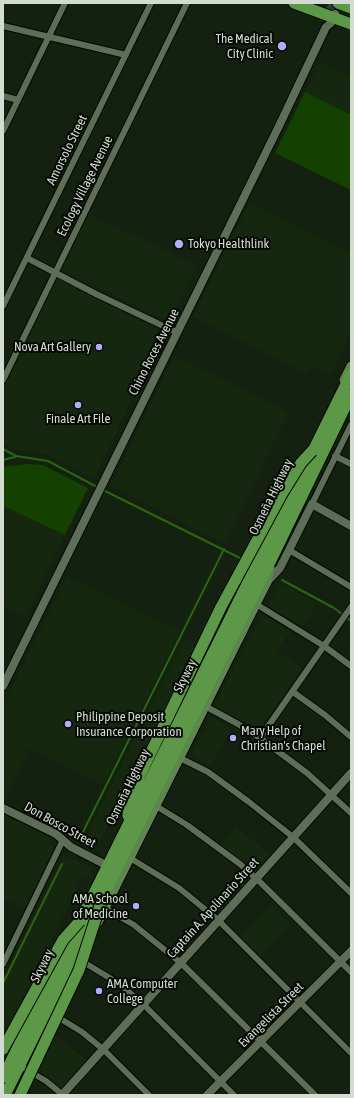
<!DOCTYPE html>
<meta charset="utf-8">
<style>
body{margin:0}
#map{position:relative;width:354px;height:1098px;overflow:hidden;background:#142110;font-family:"Asap Condensed",sans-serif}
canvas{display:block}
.frame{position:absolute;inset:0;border:4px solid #d3dcd1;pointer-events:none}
</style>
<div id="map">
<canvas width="354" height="1098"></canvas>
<div class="frame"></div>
</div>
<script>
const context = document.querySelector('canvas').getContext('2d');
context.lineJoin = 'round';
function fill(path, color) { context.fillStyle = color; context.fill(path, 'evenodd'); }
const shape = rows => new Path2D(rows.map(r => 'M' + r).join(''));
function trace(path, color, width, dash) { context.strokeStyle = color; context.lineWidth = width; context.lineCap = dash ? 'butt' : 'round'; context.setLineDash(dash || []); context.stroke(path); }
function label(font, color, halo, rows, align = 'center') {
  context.font = font + ' "Asap Condensed",sans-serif'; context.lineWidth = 4; context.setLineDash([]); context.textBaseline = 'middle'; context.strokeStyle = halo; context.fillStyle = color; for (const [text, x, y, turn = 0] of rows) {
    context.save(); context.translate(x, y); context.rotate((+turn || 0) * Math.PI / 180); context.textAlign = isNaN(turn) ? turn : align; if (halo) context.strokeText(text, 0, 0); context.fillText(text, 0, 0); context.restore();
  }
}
fill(shape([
 [320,62,351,78,351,115,305,92],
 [249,203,351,253,351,333,330,375,312,366,307,374,193,317],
 [89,214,197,266,169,322,61,269],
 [57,278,164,333,94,479,46,454,16,450,3,443,3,387],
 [174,356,289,412,224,543,111,486],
 [3,506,65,535,26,616,3,605],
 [67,576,180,631,103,785,29,749,4,799,3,705],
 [280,583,317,603,303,626,268,606],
 [262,615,290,631,277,651,302,667,259,731,214,705],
 [184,638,199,645,125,792,99,843,85,837],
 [211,717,232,729,211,765,191,755],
 [3,815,49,838,53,847,52,853,25,908,3,898],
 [236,826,270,854,254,873,220,846],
 [64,855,92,868,87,878,83,876,3,1039,3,978],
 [271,904,291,925,258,958,238,938],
 [56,1036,87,1060,62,1088,59,1088,38,1072]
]), '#162710');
fill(shape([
 [305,92,351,115,351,190,275,153],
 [28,464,43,465,88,488,65,535,3,506,3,467]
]), '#144100');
trace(shape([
 [3,449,16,456,48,461,99,488],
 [3,460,15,457],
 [103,490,242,559],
 [282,580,334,608,351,621],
 [80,838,224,549],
 [3,983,62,864]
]), '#2a650f', 2);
trace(shape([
 [329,12,333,3]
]), '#313d2d', 8, [8, 4]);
const street = shape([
 [3,26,126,55],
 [3,96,18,100],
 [3,131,65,3],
 [27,258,96,294,178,333],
 [3,306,151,3],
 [3,380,187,3],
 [335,456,351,464],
 [312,504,351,425],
 [289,550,351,587],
 [256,604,324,646,351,666],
 [293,692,325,715,351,737],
 [205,706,238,724,260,738,307,773,351,813],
 [260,738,351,607],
 [180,758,208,772,249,802,293,837,351,893],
 [156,806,187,825,240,864,260,882,351,972],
 [130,858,179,888,218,920,351,1053],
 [105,908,134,925,181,963,315,1095],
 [80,960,118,983,143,1004,234,1095],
 [3,964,63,840],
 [56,1016,82,1032,104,1050,149,1095],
 [22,1067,46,1081,63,1095]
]);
const secondary = shape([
 [267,582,280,568,312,504,351,526],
 [3,686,279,126,326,27,331,23,335,14],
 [3,808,56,834,71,847,104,864],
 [62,1095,351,773],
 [207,1095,351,951]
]);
const primary = shape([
 [344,380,351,366],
 [98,922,256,604,267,582,270,568]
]);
const highway = shape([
 [294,3,351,24],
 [338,3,351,8],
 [128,816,129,804,139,777,221,607],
 [99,904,274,554,351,395],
 [3,1077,351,374],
 [5,1095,92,920]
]);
trace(street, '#020a00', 8);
trace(secondary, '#020a00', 10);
trace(primary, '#020a00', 11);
trace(highway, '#020a00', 13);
trace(street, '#5d6d58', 6);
trace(secondary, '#5d6d58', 8);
trace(primary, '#5c874e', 9);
trace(highway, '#5c9847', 11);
const highwayBridge = shape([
 [221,607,283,492,301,463,312,451],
 [3,1049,63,940,80,921],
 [20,1095,79,970,103,896]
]);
trace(highwayBridge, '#020a00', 13, []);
trace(highwayBridge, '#5c9847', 11);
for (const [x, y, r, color] of [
 [282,46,5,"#b4acf9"],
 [179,244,5,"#b4acf9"],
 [99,347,4,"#b4acf9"],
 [78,405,4,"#b4acf9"],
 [68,724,4,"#b4acf9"],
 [233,738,4,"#b4acf9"],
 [136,906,4,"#b4acf9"],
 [99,991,4,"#b4acf9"]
]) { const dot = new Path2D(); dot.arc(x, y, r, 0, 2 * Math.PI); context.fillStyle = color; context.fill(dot); trace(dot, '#040903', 1.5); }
label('13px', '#d3dcd1', '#040903', [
 ["The Medical",273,39,"right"],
 ["City Clinic",273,54,"right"],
 ["Tokyo Healthlink",188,244],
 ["Nova Art Gallery",91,347,"right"],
 ["Finale Art File",78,419,"center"],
 ["Philippine Deposit",76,717],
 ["Insurance Corporation",76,732],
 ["Mary Help of",241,731],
 ["Christian's Chapel",241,746],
 ["AMA School",128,899,"right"],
 ["of Medicine",128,914,"right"],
 ["AMA Computer",107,984],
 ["College",107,999]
], 'left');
label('13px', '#d3dcd1', '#040903', [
 ["Amorsolo Street",67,150,-64],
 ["Ecology Village Avenue",85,186,-64],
 ["Chino Roces Avenue",154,352,-63],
 ["Osmeña Highway",271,497,-64],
 ["Skyway",185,676,-64],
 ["Osmeña Highway",128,787,-64],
 ["Don Bosco Street",60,825,29],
 ["Captain A. Apolinario Street",213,908,-48],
 ["Skyway",42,966,-64],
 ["Evangelista Street",271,1015,-45]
]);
</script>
